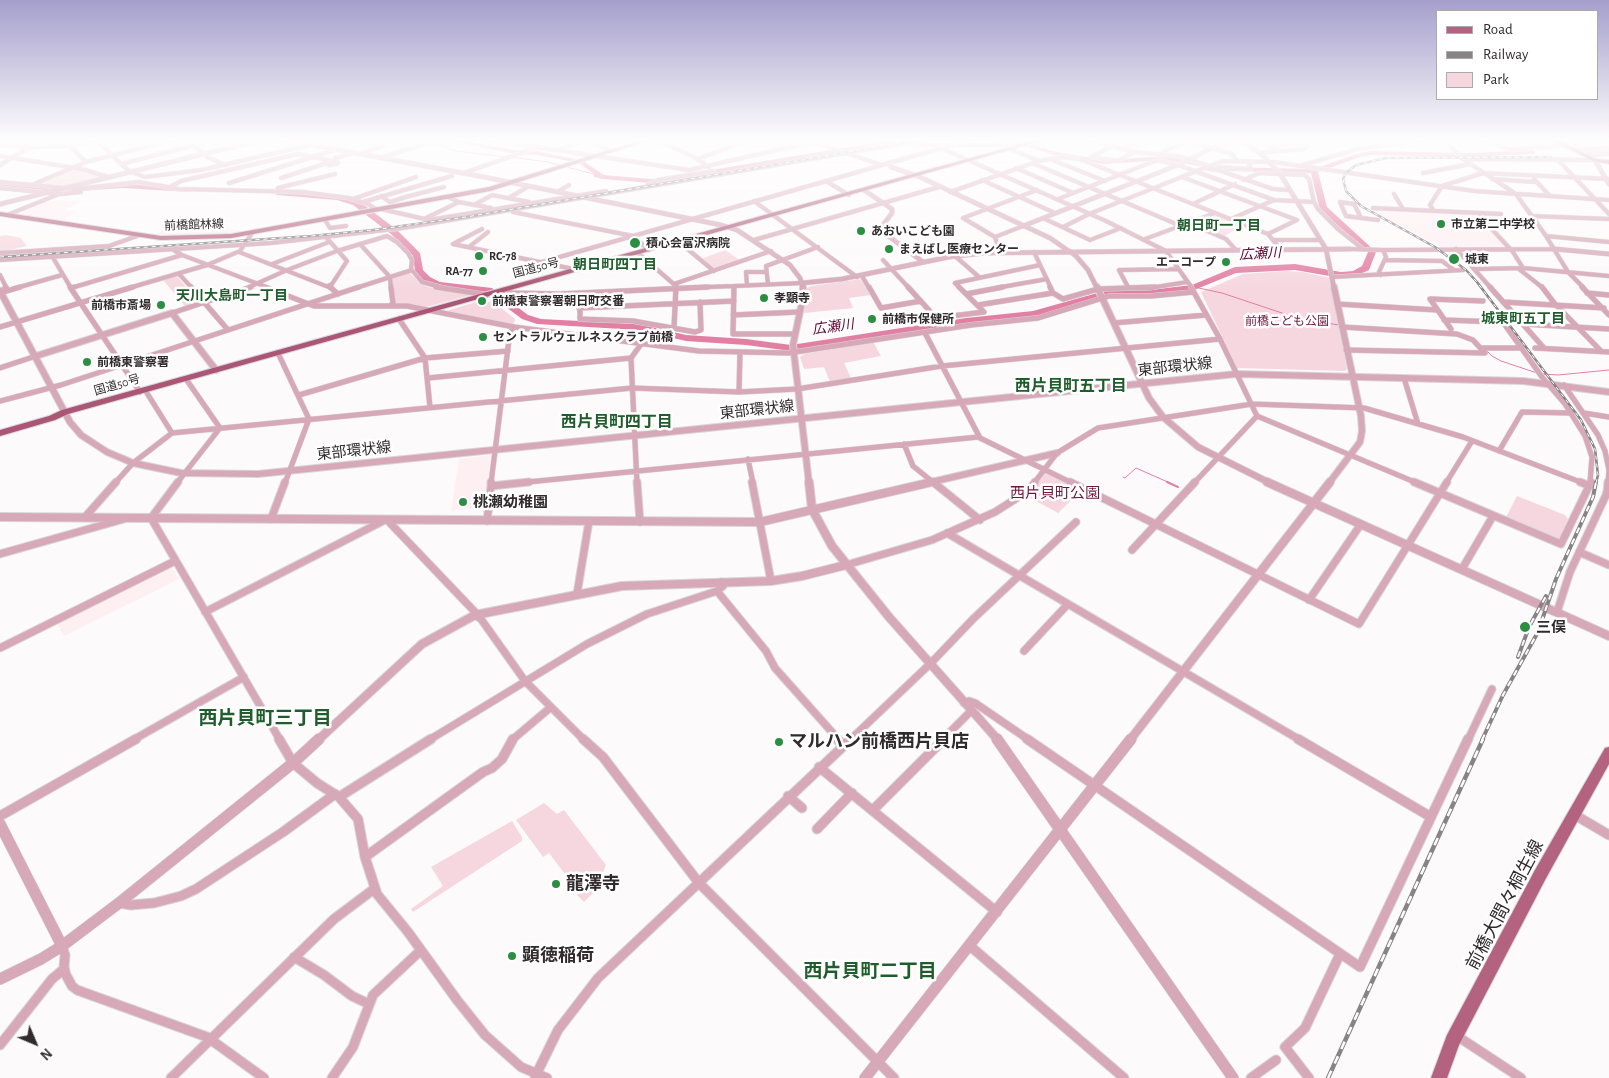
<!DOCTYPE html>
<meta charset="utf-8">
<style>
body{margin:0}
#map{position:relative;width:1609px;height:1078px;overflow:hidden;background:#fdfafb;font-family:"Alegreya Sans",sans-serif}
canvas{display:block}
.legend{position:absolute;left:1436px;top:10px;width:162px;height:90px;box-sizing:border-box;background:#fff;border:1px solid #adaaab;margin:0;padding:6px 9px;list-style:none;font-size:15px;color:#312b2d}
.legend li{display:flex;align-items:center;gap:10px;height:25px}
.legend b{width:25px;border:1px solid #adaaab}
.north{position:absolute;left:10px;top:1018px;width:50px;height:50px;-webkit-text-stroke:4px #fff;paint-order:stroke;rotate:135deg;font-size:14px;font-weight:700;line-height:20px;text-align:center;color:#312b2d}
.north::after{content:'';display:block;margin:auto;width:18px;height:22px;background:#312b2d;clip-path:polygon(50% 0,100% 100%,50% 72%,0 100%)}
</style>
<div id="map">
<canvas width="1609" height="1078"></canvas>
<ul class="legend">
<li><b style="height:6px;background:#b36380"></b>Road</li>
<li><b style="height:6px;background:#888385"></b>Railway</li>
<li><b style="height:14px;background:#f6d7e0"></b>Park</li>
</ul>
<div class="north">N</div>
</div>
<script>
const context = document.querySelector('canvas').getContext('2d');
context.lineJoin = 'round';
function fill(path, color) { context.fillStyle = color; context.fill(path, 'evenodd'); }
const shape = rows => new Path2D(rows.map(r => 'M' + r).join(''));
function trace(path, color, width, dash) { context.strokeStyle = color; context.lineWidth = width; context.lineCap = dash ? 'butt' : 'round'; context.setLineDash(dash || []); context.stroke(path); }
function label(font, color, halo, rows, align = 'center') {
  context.font = font + ' "Alegreya Sans","Noto Sans JP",sans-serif'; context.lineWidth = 5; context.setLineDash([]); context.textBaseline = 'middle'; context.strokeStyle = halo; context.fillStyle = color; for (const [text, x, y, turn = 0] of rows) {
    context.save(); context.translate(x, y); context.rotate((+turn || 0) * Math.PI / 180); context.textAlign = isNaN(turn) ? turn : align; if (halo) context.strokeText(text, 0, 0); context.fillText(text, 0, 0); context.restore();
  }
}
fill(shape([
 [496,140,582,140,558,148],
 [44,201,82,201,65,210,77,212,59,221,12,215],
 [1378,209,1476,214,1505,246,1441,247,1378,214],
 [174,220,185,224,201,223,247,232,220,235,153,236,165,229,167,222],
 [491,455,484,507,451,511,459,459],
 [171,566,179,579,64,636,56,622]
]), '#feeff3');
fill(shape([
 [73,169,104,176,69,186,38,183],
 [1216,215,1241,225,1241,226,1223,237,1192,223],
 [6,235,21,238,27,246,0,252,0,236],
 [725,250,740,260,713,268,701,259],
 [1286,271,1303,272,1330,278,1347,369,1345,371,1237,368,1201,292,1243,274],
 [409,272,421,284,428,287,475,294,426,307,395,304,391,278],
 [177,276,198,302,185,306,163,280],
 [861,279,871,295,849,298,853,308,804,313,807,288,811,286],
 [479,301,482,304,492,301,495,303,515,319,515,321,512,325,443,312],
 [873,342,881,356,844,363,851,378,830,382,824,367,804,369,800,357,804,354],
 [1043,470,1083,489,1058,513,1023,494],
 [1517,496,1565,515,1568,519,1558,541,1505,519],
 [544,803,557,814,564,810,606,865,598,884,600,886,584,902,577,895,579,893,549,853,543,857,516,820],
 [512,821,522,837,522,841,413,912,411,909,443,886,431,867]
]), '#f6d7e0');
trace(shape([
 [415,140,426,142],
 [433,143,456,151,507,157],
 [511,157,548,162,597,175],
 [1194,287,1222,293,1300,319,1339,325],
 [1475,339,1492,356,1501,361,1537,373],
 [1542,374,1558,375,1609,370],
 [1123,477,1125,478,1136,468,1170,483]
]), '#e280a3', 1);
trace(shape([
 [1167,482,1178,487]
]), '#e280a3', 2);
fill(shape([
 [445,140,460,140,515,150,537,151,579,160,575,162,537,155,515,154,445,140],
 [890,140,929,143,1016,143,1019,145,1016,147,929,147,897,143,699,176,695,174,699,172,890,140],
 [1031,144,1057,152,1104,160,1167,156,1225,167,1314,169,1356,154,1371,151,1468,153,1533,150,1536,152,1533,154,1468,157,1371,155,1360,157,1318,172,1327,207,1376,252,1369,270,1358,275,1341,278,1295,270,1236,273,1194,290,1158,295,1108,296,1034,317,966,324,791,351,746,345,686,341,639,330,537,324,522,319,486,292,438,287,424,281,415,271,413,256,391,234,353,205,337,200,277,195,273,193,277,191,337,196,359,201,397,230,420,253,423,270,430,277,440,282,492,288,528,315,541,319,639,324,686,335,746,339,791,345,966,318,1033,311,1108,290,1158,289,1192,285,1235,267,1295,264,1341,272,1353,271,1362,266,1368,252,1320,210,1311,173,1225,171,1167,160,1104,164,1054,155,1029,147,1029,145,1031,144],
 [1609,150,1609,154,1587,154,1584,152,1587,150,1609,150],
 [579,161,583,161,604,175,650,179,667,178,671,180,667,182,650,183,603,179,594,177,594,174,579,163,579,161],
 [0,182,65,188,123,184,189,188,193,190,189,192,123,188,65,192,0,186,0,182]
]), '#e280a3');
const minorFar3 = shape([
 [96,140,129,171,145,177,201,170,310,145],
 [187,140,209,158,226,165],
 [489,140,689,170,821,140],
 [586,140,612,151],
 [657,140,696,158,709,167],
 [994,140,1002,143,1025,145],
 [1091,140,1134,152,1178,156,1209,166],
 [1185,140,1232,154,1237,161],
 [1446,140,1460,157,1516,194,1546,236,1568,272,1584,288],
 [1486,140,1511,150,1565,145],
 [1573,140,1577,147],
 [813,142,882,165],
 [1298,142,1307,147,1304,149,1279,151,1270,146,1298,142],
 [0,144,30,147,67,146,93,140],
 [70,146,86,162],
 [943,149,1106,221,1166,251,1192,288],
 [1011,149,1039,161,1062,157,1080,159,1268,234,1281,250],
 [1122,149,1138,140],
 [557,150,584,140],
 [1575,150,1609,148],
 [1260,153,1279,151],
 [360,154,383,146],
 [1165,155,1164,151,1188,141],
 [1587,155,1609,154],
 [0,156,82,169,108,177],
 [1091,157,1118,161,1134,152],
 [1091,157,1112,146],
 [380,158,437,140],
 [698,159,749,140],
 [1050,159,1105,181],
 [1465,159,1595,160],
 [1559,161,1609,214],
 [1032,163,1181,226],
 [121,164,215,140],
 [0,165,41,140],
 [329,165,338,163,335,158,352,153],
 [1303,165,1358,149,1422,140],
 [1211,166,1222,161,1274,162,1474,191,1609,200],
 [1219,167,1251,169,1248,162],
 [1016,168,1073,193],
 [464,173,535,148],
 [1423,173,1470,164],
 [1182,177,1297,220,1268,234],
 [1492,179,1536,182],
 [1534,179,1550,196],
 [982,180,1055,213],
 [1244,180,1259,173,1305,175,1309,179,1314,202,1318,209,1338,229,1363,249],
 [826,181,849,195],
 [0,182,76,189,139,182,179,189,303,192,349,198,368,204,377,210],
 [229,183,335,150],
 [34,184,86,162,173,140],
 [648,184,658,180,714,171],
 [170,187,181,181,298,154,333,161,281,178],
 [0,188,60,194,81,192],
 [278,188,335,174],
 [559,191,569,185],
 [950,192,1036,162],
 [1394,194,1403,209],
 [381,196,390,202,403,198],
 [448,197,459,202,491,208],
 [402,198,444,187],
 [509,198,529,186],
 [353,199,416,177],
 [1058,199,1157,160,1178,165,1274,200,1314,202],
 [754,201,857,277],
 [363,202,452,176],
 [1340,202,1354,204,1361,218,1346,216,1340,202],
 [1193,204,1235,184],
 [474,205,492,195,529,202],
 [1373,208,1501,214],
 [381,209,429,220,606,191],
 [1434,211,1430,205,1442,186,1483,173,1609,179],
 [513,212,633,236,649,250],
 [1477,213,1513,252,1523,268],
 [7,215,59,194],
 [1531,216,1609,219],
 [426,218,459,202],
 [1043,218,1090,240,1121,228],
 [1361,218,1378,220],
 [1231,219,1274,200],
 [325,220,330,228,346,226],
 [1188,223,1226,239,1236,250],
 [1063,227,1089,214,1204,168,1218,170,1273,189,1289,190],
 [325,236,347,261,332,284,328,286],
 [1546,236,1609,242],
 [995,237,963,218,1037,190],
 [1145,239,1215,213],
 [754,240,939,187],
 [1274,240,1320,240],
 [679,242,714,271],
 [360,244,390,277,391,288],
 [453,244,578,270],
 [453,244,482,229],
 [469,247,488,232],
 [172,249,182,255,269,288],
 [1350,249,1383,250],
 [1456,249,1491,288],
 [239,252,331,288],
 [1034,252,1051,288],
 [0,253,109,246,137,236],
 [638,253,676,286,676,288],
 [1000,253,995,237,1023,226],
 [52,256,71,288],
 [955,256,979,277],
 [0,260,271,243,403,228,924,140],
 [883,260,909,288],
 [1385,260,1442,261,1454,270],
 [542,262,970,140],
 [272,264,329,242],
 [1476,269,1523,268,1609,276],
 [1519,269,1543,288],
 [179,274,192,288],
 [0,275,6,287,5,288],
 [1381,275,1379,272,1386,257,1383,250,1555,249],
 [862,276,869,288],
 [1332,277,1463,270],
 [674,284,771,251],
 [768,284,766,266,818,247],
 [747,285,746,272,765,272],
 [1128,287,1119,270,1178,269],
 [16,288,62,275],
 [71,288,182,255],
 [129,288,207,265,240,251,252,233],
 [247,288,287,270,337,251,387,236,397,242,408,253,412,260,411,269,422,282,444,288],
 [356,288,412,270],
 [680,288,734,286],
 [734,288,734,286,802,283],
 [960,288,955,283,1040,265],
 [996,288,1047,279],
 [1126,288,1150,288,1187,282]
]);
const minorFar2 = shape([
 [70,287,140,392],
 [191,287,228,330],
 [265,287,314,306,407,306,514,327,699,351,789,353,971,325,1038,318,1109,296,1151,296,1194,292],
 [330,287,338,294],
 [436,287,487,295],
 [734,287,733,334,794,334],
 [869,287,881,308,921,301],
 [908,287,936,318,984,312,959,287],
 [1050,287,1053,293,1063,299,1098,289,1155,287],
 [1191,287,1220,339,1257,416,1417,483],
 [1490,287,1544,348],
 [1542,287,1555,304,1601,351],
 [1582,287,1609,315],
 [71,288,74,287],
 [503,290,512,293,559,294,708,287],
 [1,292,6,287],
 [0,293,20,287],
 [580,293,580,319,633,321,695,332,701,330,700,302],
 [1587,293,1609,295],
 [966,294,1003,287],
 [1503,302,1604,308],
 [1337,304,1437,310],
 [391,305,393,303,391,287],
 [978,305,1053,293],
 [579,308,734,301],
 [172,313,251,287],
 [733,315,799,312],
 [399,319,425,358,430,407],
 [1444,320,1499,322,1505,325,1542,377,1565,404,1585,436,1592,457,1590,483],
 [1114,323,1206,315],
 [1523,324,1609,329],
 [0,327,133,287],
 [1342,327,1457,334,1473,340,1485,353,1346,350],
 [674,328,676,287],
 [1451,329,1430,299,1483,301],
 [925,333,980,438,1072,483],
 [1482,348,1522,348],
 [1535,348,1609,352],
 [278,353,309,419,285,483],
 [0,368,36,356],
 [428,378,631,358],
 [1404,378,1418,424],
 [1564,385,1598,435,1605,451,1609,470,1608,483],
 [739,392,740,352],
 [299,395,425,358,508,351],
 [0,401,61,385,359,287],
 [1584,413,1609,417],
 [172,433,632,388,739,392,797,389,942,366,1220,339],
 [904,444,913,466,934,483],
 [1499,451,1522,412,1571,413],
 [748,459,753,483],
 [115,483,133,463,172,433,145,390],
 [177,483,220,428,186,379],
 [491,483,510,332,514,327],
 [518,483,978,437],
 [637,483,631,358,642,343],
 [1034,483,1057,453,1098,428,1252,404,1364,408,1463,437,1583,483],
 [1194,483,1257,416],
 [1446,483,1472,441]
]);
const minorFar1 = shape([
 [178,482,151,518,280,740],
 [637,482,640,522],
 [752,482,771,581],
 [933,482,980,520],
 [1070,482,1359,624,1447,482],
 [1414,482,1561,544,1591,482],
 [1580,482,1590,486],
 [491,486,491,482],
 [85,517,116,482],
 [271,519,285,482],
 [391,520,390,523,475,612,475,615,481,619,525,681,584,740],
 [487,521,491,486,529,482],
 [947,533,1300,740],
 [1132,550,1195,482],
 [1579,552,1609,565],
 [0,554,124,519],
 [846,565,932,540,995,512,1028,491,1035,482],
 [1462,569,1493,516],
 [717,591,766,651,775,668,839,740],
 [577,594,589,521],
 [1309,600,1361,524],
 [205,612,385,520],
 [1557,612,1570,572,1607,493,1608,482],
 [0,648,175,561],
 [1024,651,1068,604],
 [964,703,969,701,975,703,1029,740],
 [133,740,244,677],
 [429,740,587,644,647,614,717,591,723,586,721,582],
 [512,740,551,707],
 [850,740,931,663,973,619,1076,522],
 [942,740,972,710],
 [1468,740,1492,689]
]);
const minor = shape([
 [279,739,293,763,317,783,339,797,358,819,365,857,377,894,408,932,457,1000,485,1035,521,1067,547,1078],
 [583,739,603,757,699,883,894,1078],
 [837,739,843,745],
 [1027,739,1360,967,1468,739],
 [1298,739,1431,817],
 [819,767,997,912],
 [788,796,802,808],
 [339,797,431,739],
 [873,810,944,739],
 [1575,815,1609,835],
 [0,816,136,739],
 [817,829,852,793],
 [365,857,483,772,492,768,502,759,513,739],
 [119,903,131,905,154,903,181,896,196,889,283,832,335,794],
 [62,946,65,955,64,967,66,975,72,986,77,990,207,1037,264,1078],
 [970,946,1124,1078],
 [294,957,324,975,352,996,369,1004],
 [1457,1036,1521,1078],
 [0,1045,52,979,64,969],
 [535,1077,558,1030,598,978,851,739],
 [171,1078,334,919,374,889],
 [332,1078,353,1047,373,995,420,951],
 [1251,1078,1276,1060],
 [1309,1078,1285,1047,1305,1028,1340,954]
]);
const tertiaryFar3 = shape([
 [286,140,484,177,721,225,737,230,790,265,800,278,803,288],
 [1241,140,1260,153,1279,172,1326,249,1334,288],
 [1595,160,1609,184],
 [891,167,920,177,1050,238,1076,256,1088,270,1097,288],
 [864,190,892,209,892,213,883,225,883,232,923,262],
 [0,204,260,140],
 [1023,226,1178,165,1212,148,1240,140],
 [1555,249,1609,254],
 [802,283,842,279,949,257,984,253,1350,249]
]);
const tertiaryFar2 = shape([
 [803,287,802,302,793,345,809,483],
 [1097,287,1149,398,1163,417,1198,447,1270,483],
 [0,291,70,422,81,435,107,452,133,463,181,473,258,474,1236,374,1523,381,1609,392],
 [36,356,172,313,216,370],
 [927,483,1057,453],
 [1329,483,1360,442,1362,431,1361,416,1334,287]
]);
const tertiaryFar1 = shape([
 [809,482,812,509,832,546,889,617,998,740],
 [1267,482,1609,636],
 [1607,493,1609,494],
 [0,517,760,522,932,482],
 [318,740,422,644,475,615,622,586,771,581,802,576,846,565],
 [1130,740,1330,482]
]);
const tertiary = shape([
 [997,739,1233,1078],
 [0,824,62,946],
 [0,979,41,959,62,946,119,903,293,763,319,739],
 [865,1078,1131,739]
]);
const primary = shape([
 [642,140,651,140,490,191,231,238,161,240,0,216,0,212,161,236,231,234,489,187,642,140],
 [1551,140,1559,140,1596,159,1609,160,1609,164,1593,161,1551,140],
 [1609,747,1609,764,1545,880,1459,1045,1447,1078,1431,1078,1447,1035,1535,870,1605,748,1609,747]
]);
const trunk = shape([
 [1035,140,1045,140,68,414,55,420,0,436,0,430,49,416,62,410,1035,140]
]);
trace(minorFar3, '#d8d5d6', 5);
trace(minorFar2, '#d8d5d6', 6);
trace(minorFar1, '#d8d5d6', 9);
trace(minor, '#d8d5d6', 11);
trace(tertiaryFar3, '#d8d5d6', 5.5);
trace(tertiaryFar2, '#d8d5d6', 8);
trace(tertiaryFar1, '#d8d5d6', 10);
trace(tertiary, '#d8d5d6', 12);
trace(primary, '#d8d5d6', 2);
trace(trunk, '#d8d5d6', 2);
trace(minorFar3, '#d7a9b8', 4);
trace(minorFar2, '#d7a9b8', 5);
trace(minorFar1, '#d7a9b8', 7);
trace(minor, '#d7a9b8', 9);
trace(tertiaryFar3, '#d7a9b8', 4.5);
trace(tertiaryFar2, '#d7a9b8', 6);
trace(tertiaryFar1, '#d7a9b8', 8);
trace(tertiary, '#d7a9b8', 11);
fill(primary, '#b36380');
fill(trunk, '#ab5676');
const railFar2 = shape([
 [1551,157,1386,158,1356,165,1346,173,1343,179,1346,191,1361,206,1435,247,1466,270,1477,282,1581,420,1595,449,1598,475,1596,483],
 [0,257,311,236,373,230,466,217,920,140]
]);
const railFar1 = shape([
 [1518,657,1529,627,1546,596],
 [1482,740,1503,695,1538,632,1556,579,1593,497,1596,482]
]);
const rail = shape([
 [1328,1078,1483,739]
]);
trace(railFar2, '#888385', 2.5);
trace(railFar1, '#888385', 4);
trace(rail, '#888385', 4.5);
trace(railFar2, '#fff', 1, [4]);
trace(railFar1, '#fff', 2, [6]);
trace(rail, '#fff', 2.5, [8]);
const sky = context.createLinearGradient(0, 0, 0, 291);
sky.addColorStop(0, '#a59fcc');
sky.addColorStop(0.48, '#fefdfd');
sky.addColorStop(1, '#fefdfd00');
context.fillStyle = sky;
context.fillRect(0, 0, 1609, 291);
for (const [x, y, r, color] of [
 [1441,224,5,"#2b8e42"],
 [861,231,5,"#2b8e42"],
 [635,243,6,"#2b8e42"],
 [889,249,5,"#2b8e42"],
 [479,256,5,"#2b8e42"],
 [1454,259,6,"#2b8e42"],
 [1226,262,5,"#2b8e42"],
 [483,271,5,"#2b8e42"],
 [764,298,5,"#2b8e42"],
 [482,301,5,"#2b8e42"],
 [161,305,5,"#2b8e42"],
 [872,319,5,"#2b8e42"],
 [483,337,5,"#2b8e42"],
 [87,362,5,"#2b8e42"],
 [463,502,5,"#2b8e42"],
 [1525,627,6,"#2b8e42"],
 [779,742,5,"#2b8e42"],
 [556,884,5,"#2b8e42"],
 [512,956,5,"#2b8e42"]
]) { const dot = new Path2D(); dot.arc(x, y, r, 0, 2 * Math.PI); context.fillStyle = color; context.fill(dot); trace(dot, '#fff', 2); }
label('bold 12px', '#312b2d', '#fff', [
 ["市立第二中学校",1451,224],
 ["あおいこども園",871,231],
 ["積心会富沢病院",646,243],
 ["まえばし医療センター",899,249],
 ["RC-78",489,256],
 ["城東",1465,259],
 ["エーコープ",1216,262,"right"],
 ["RA-77",473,271,"right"],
 ["孝顕寺",774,298],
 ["前橋東警察署朝日町交番",492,301],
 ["前橋市斎場",151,305,"right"],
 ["前橋市保健所",882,319],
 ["セントラルウェルネスクラブ前橋",493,337],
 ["前橋東警察署",97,362]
], 'left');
label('12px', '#312b2d', '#fff', [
 ["前橋館林線",194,225,-2],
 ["国道50号",536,268,-15],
 ["国道50号",117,385,-16]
]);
label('12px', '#6e183f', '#fff', [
 ["前橋こども公園",1287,321]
]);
label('bold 14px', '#205d2c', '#fff', [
 ["朝日町一丁目",1219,226],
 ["朝日町四丁目",615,265],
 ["天川大島町一丁目",232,296],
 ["城東町五丁目",1523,319]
]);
label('italic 14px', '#600533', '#fff', [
 ["広瀬川",1260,254,-3],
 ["広瀬川",833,327,-8]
]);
label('15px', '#312b2d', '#fff', [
 ["東部環状線",1175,367,-6],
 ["東部環状線",757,410,-6],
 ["東部環状線",354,451,-6]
]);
label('15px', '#6e183f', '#fff', [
 ["西片貝町公園",1055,493]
]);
label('bold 15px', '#312b2d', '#fff', [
 ["桃瀬幼稚園",473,502],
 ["三俣",1536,627]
], 'left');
label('bold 16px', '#205d2c', '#fff', [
 ["西片貝町五丁目",1071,386],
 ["西片貝町四丁目",617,422]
]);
label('bold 18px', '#312b2d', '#fff', [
 ["マルハン前橋西片貝店",789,742],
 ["龍澤寺",566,884],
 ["顕徳稲荷",522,956]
], 'left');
label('18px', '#312b2d', '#fff', [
 ["前橋大間々桐生線",1505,905,-62]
]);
label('bold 19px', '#205d2c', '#fff', [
 ["西片貝町三丁目",265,718],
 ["西片貝町二丁目",870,971]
]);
</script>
